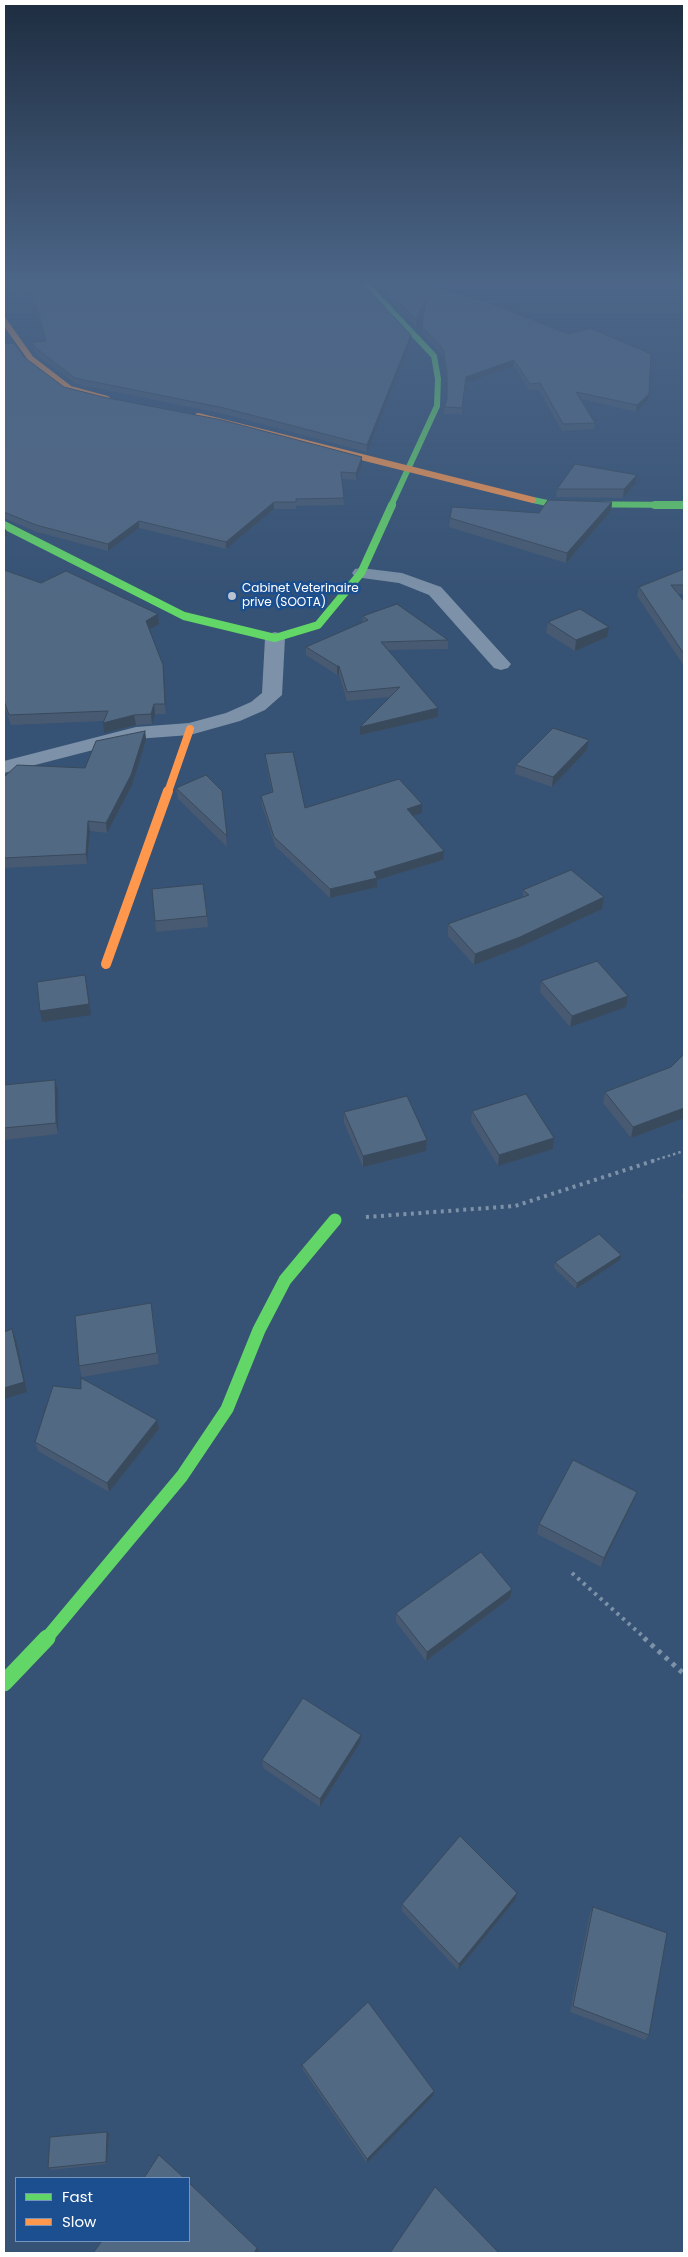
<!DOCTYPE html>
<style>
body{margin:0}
#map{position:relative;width:688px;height:2257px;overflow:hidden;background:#365274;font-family:Poppins,sans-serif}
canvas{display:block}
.frame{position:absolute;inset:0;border:5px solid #fff;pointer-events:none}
.legend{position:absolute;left:15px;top:2177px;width:175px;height:65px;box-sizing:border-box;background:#1b4f8f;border:1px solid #7695bc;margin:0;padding:6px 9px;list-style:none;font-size:15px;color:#fff}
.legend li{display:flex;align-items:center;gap:10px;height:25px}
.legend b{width:25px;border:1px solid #7695bc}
</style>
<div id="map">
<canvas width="688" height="2257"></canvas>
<div class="frame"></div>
<ul class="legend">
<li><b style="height:6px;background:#63d668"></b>Fast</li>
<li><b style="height:6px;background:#ff974d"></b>Slow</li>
</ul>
</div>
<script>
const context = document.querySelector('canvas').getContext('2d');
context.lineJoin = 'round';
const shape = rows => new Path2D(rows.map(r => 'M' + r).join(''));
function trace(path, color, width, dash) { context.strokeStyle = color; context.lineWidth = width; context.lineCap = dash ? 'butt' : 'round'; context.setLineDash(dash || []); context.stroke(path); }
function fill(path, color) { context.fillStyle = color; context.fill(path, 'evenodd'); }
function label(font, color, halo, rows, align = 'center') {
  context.font = font + ' Poppins,sans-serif'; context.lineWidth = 5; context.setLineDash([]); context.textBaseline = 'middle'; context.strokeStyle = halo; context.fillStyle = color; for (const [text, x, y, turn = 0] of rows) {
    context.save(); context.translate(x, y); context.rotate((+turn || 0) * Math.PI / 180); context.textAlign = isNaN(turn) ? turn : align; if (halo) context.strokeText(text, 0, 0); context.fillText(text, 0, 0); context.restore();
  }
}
trace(shape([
 [652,1161,684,1151]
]), '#7d92a8', 2.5, [2.5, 3]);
trace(shape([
 [366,1217,515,1206,656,1160],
 [572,1573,646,1639]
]), '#7d92a8', 4, [3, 4.5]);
trace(shape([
 [644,1638,684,1674]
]), '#7d92a8', 5, [4, 5.5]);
fill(shape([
 [361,568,402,573,441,587,511,664,508,668,501,670,494,668,429,595,399,583,355,577,352,573,355,569,361,568],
 [275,632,282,634,285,638,282,695,265,710,240,721,190,735,136,739,4,773,4,761,136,727,189,723,226,713,251,702,262,693,265,638,268,634,275,632]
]), '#7d92a8');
trace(shape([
 [366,284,434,356,438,379,437,406,391,506],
 [533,500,552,504,684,505]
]), '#63d668', 6);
trace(shape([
 [655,505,684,505],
 [4,525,184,616,275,638,318,625,361,573,392,505]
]), '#63d668', 8);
trace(shape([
 [46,1639,182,1476,227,1409,259,1330,285,1280,335,1220]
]), '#63d668', 13);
trace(shape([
 [4,1683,47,1638]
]), '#63d668', 17);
trace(shape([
 [4,321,31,359,70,389,107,399],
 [198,416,533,500]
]), '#ff974d', 6);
trace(shape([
 [168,792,190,729]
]), '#ff974d', 8);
trace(shape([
 [106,964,168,791]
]), '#ff974d', 10);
fill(shape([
 [4,284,410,342,367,452,224,414,76,384,37,355,33,348,32,342,45,341,38,313,29,295,4,294],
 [377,284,427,284,430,287,649,394,648,401,636,412,581,399,595,423,594,429,562,431,539,390,529,390,514,366,465,383,462,414,444,414,444,407,447,400,447,379,443,356,422,333,424,307,416,327],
 [4,344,24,357,64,387,103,397,362,457,362,464,356,480,342,479,344,505,296,506,296,509,274,509,226,549,139,528,108,551,37,532,4,518,4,519],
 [637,475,636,483,623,498,556,497,557,489],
 [612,502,611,511,566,563,449,527,450,518,539,513],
 [684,569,684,594,678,594,684,601,684,666,637,596,639,587],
 [4,570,159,624,149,630,163,665,166,714,155,714,152,724,136,725,104,733,103,723,104,721,11,725,4,706],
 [363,616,448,640,448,649,388,650,438,717,360,735,360,727,390,697,347,701,339,674,337,675,306,655,306,647,362,623],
 [548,622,607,637,575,651,546,633],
 [145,731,146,740,132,785,107,833,90,831,87,864,4,868,4,777,85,768],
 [589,740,587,750,552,787,515,774,516,765],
 [265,754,305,808,422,804,422,813,413,816,443,860,377,880,377,887,330,898,275,846,262,805,261,796,272,792,266,764],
 [176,788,222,791,227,847,178,799],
 [152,889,207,916,208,927,156,932],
 [523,890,604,897,602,909,518,948,474,965,448,936,448,924,523,897],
 [541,981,628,996,626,1007,570,1027,540,992],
 [684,1054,684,1118,631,1138,603,1103,605,1092,671,1067],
 [4,1085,58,1091,58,1134,4,1140],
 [472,1111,554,1138,553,1149,498,1166,471,1122],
 [344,1112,427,1140,426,1151,363,1167,344,1123],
 [684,1190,684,1199,682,1197],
 [620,1260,576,1289,554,1268,555,1262],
 [153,1314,159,1364,82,1377,79,1366],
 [157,1420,159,1429,109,1492,38,1451,35,1442],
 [637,1492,633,1502,601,1567,537,1534,539,1524],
 [512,1589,510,1598,426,1661,396,1622,396,1613],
 [360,1743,320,1807,263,1768,262,1760],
 [515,1900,458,1970,402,1911,402,1904],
 [593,1907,649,2035,645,2040,570,2012,590,1913],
 [302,2065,434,2091,433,2096,367,2163,303,2070],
 [109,2134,107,2164,51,2170,48,2168]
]), '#475a72');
fill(shape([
 [425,300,424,306,416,327,416,320],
 [411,335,410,342,367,452,367,445],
 [514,360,514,366,465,383,462,414,466,377],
 [649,394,648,401,636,412,637,405],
 [362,457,362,464,356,480,356,473],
 [637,475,636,483,623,498,624,489],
 [274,502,274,509,226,549,226,542],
 [612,502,611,511,566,563,567,553],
 [139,521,139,528,108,551,108,544],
 [6,529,7,536,4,537,4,530],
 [158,614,159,624,147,631,146,621],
 [609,627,607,637,575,651,576,640],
 [163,665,164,674,166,714,165,704],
 [337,666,339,666,339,674,337,675],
 [154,704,155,714,152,724,151,714],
 [438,708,438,717,360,735,360,727],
 [134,715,136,725,104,733,103,723],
 [145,731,146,740,132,785,107,833,106,823],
 [589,740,587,750,552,787,553,777],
 [422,804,422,813,406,818,407,809],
 [88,821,90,831,87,864,86,854],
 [444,851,443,860,377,880,377,887,330,898,330,889,374,872],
 [604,897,602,909,518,948,474,965,475,954],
 [85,975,91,1015,42,1022,40,1011],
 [628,996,626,1007,570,1027,572,1016],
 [55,1080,58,1091,58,1134,56,1123],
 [684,1108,684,1118,631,1138,633,1127],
 [554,1138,553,1149,498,1166,499,1155],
 [427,1140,426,1151,363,1167,363,1156],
 [621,1255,620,1260,576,1289,577,1283],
 [12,1329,16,1340,27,1392,4,1399,4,1388],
 [157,1420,159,1429,109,1492,107,1483],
 [637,1492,633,1502,601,1567,604,1558],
 [512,1589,510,1598,426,1661,427,1652],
 [361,1735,360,1743,320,1807,320,1799],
 [517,1893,515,1900,458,1970,459,1964],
 [434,2091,433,2096,367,2163,367,2159],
 [107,2132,109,2134,107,2164,106,2162],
 [257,2248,259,2251,258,2253,254,2253]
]), '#394a5c');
const building = shape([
 [4,284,363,284,411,335,367,445,224,408,75,378,36,348,32,342,46,341,37,307,29,289,4,288,4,284],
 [383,284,427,284,430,287,485,301,569,334,590,328,651,354,649,394,637,405,576,392,595,423,563,424,540,383,530,384,514,360,466,377,462,408,444,407,447,400,447,373,443,349,422,327,425,300,416,320,383,284],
 [14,343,24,357,64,387,103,397,222,420,362,457,356,473,341,472,344,498,296,499,296,502,274,502,226,542,139,521,108,544,36,525,4,512,4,344,14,343],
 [575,464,637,475,624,489,557,489,575,464],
 [548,500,612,502,567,553,450,518,452,507,539,513,548,500],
 [684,569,684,585,671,585,684,601,684,654,639,587,684,569],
 [4,570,41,583,66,571,158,614,146,621,163,665,165,704,154,704,151,714,134,715,103,723,108,711,9,715,4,701,4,570],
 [397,604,448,640,381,642,438,708,360,727,400,687,347,692,339,666,337,666,306,647,368,620,363,616,397,604],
 [580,609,609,627,576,640,548,622,580,609],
 [553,728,589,740,553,777,516,765,553,728],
 [145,731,131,775,106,823,88,821,86,854,4,858,4,777,17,765,85,768,96,741,145,731],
 [293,752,305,808,399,779,422,804,407,809,444,851,374,872,377,878,330,889,274,837,261,796,273,792,265,754,293,752],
 [206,775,222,791,227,836,176,788,206,775],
 [571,870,604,897,520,937,475,954,448,924,529,895,523,890,571,870],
 [203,884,207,916,155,921,152,889,203,884],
 [597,961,628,996,572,1016,541,981,597,961],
 [85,975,89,1004,40,1011,37,982,85,975],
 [684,1054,684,1108,633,1127,605,1092,671,1067,684,1054],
 [55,1080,56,1123,4,1128,4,1085,55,1080],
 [526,1094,554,1138,499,1155,472,1111,526,1094],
 [407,1096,427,1140,363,1156,344,1112,407,1096],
 [599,1234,621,1255,577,1283,555,1262,599,1234],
 [151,1303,157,1353,79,1366,75,1316,151,1303],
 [12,1329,24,1382,4,1388,4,1332,12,1329],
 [81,1378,157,1420,107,1483,35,1442,53,1386,81,1389,81,1378],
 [573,1460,637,1492,604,1558,539,1524,573,1460],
 [481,1552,512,1589,427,1652,396,1613,481,1552],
 [303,1698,361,1735,320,1799,262,1760,303,1698],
 [460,1836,517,1893,459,1964,402,1904,460,1836],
 [593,1907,667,1933,649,2035,573,2006,593,1907],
 [368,2002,434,2091,367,2159,302,2065,368,2002],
 [107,2132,106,2162,48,2168,50,2137,107,2132],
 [159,2155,184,2178,144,2178,159,2155],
 [189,2183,257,2248,254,2253,93,2253,102,2241,189,2241,189,2183],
 [435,2187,499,2253,390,2253,435,2187]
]);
fill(building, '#526984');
trace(building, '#394a5c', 1);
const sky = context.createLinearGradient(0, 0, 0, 600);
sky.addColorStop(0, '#1e2d40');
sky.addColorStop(0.47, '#4c6688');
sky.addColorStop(1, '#4c668800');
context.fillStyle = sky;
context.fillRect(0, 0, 688, 600);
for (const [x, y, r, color] of [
 [232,596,5,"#b9c2ce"]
]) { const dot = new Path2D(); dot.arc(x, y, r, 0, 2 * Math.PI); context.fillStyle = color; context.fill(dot); trace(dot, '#1b4f8f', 2); }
label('12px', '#fff', '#1b4f8f', [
 ["Cabinet Veterinaire",242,589],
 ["prive (SOOTA)",242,603]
], 'left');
</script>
